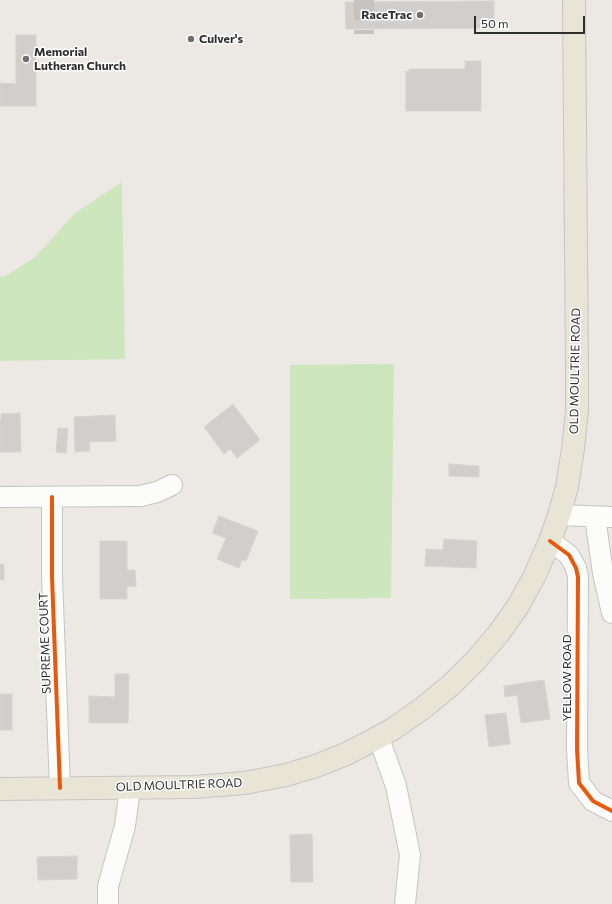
<!DOCTYPE html>
<style>
body{margin:0}
#map{position:relative;width:612px;height:904px;overflow:hidden;background:#ece8e4;font-family:Commissioner,sans-serif}
canvas{display:block}
.scale{position:absolute;left:474px;top:16px;width:111px;height:18px;box-sizing:border-box;border:2px solid #2e2e2e;border-top:0;padding-left:5px;font-size:12px;line-height:14px;white-space:nowrap;color:#2e2e2e;-webkit-text-stroke:3px #fff;paint-order:stroke}
</style>
<div id="map">
<canvas width="612" height="904"></canvas>
<div class="scale">50 m</div>
</div>
<script>
const context = document.querySelector('canvas').getContext('2d');
context.lineJoin = 'round';
function fill(path, color) { context.fillStyle = color; context.fill(path, 'evenodd'); }
const shape = rows => new Path2D(rows.map(r => 'M' + r).join(''));
function trace(path, color, width, dash) { context.strokeStyle = color; context.lineWidth = width; context.lineCap = dash ? 'butt' : 'round'; context.setLineDash(dash || []); context.stroke(path); }
function label(font, color, halo, rows, align = 'center') {
  context.font = font + ' Commissioner,sans-serif'; context.lineWidth = 3; context.setLineDash([]); context.textBaseline = 'middle'; context.strokeStyle = halo; context.fillStyle = color; for (const [text, x, y, turn = 0] of rows) {
    context.save(); context.translate(x, y); context.rotate((+turn || 0) * Math.PI / 180); context.textAlign = isNaN(turn) ? turn : align; if (halo) context.strokeText(text, 0, 0); context.fillText(text, 0, 0); context.restore();
  }
}
fill(shape([
 [122,182,125,359,0,361,0,277,4,277,35,257,75,213],
 [394,364,391,598,290,599,290,365]
]), '#cee6be');
const building = shape([
 [494,1,494,28,346,29,345,2,494,1],
 [16,35,36,35,36,106,0,106,0,83,16,84,16,35],
 [465,61,481,61,481,111,406,111,406,71,409,72,409,69,465,69,465,61],
 [233,404,260,440,237,458,230,449,224,454,204,427,233,404],
 [20,413,21,452,0,452,0,420,1,420,1,414,20,413],
 [115,415,116,441,89,442,90,451,75,452,74,417,115,415],
 [58,428,68,429,66,453,56,452,58,428],
 [449,464,479,466,479,477,449,476,449,464],
 [219,516,258,531,246,561,242,560,239,568,217,559,226,538,212,533,219,516],
 [444,539,477,541,476,568,425,566,426,549,443,550,444,539],
 [100,541,127,541,127,570,135,570,136,587,127,586,127,599,100,599,100,541],
 [0,564,4,564,4,580,0,580,0,564],
 [115,674,129,674,128,723,89,723,89,696,115,697,115,674],
 [544,680,550,719,521,723,517,695,505,697,504,686,544,680],
 [0,694,12,694,12,730,0,730,0,694],
 [506,713,510,744,489,747,485,715,506,713],
 [312,834,313,882,291,882,290,835,312,834],
 [77,856,77,879,38,880,37,857,77,856]
]);
fill(building, '#d1cecb');
trace(building, '#d7d4d0', 1);
trace(shape([
 [364,0,364,34]
]), '#c6c3c0', 20, [20, 10]);
const minor = shape([
 [0,497,141,496,157,492,172,485],
 [52,497,52,577,60,788],
 [559,515,612,517],
 [595,517,603,573,612,613],
 [550,541,569,555,576,568,578,577,577,749,579,783,593,801,612,811],
 [377,738,382,747,396,786,410,855,405,904],
 [108,904,108,886,125,826,130,788]
]);
const major = shape([
 [0,789,194,787,245,783,286,775,316,766,346,754,377,738,393,729,423,708,451,685,476,660,499,633,518,606,534,577,550,541,559,515,567,487,573,449,577,410,577,371,574,0]
]);
trace(minor, '#c5c4c5', 22);
trace(major, '#c6c5c4', 24);
trace(minor, '#fcfcfb', 20);
trace(major, '#e8e4d6', 22);
trace(shape([
 [52,497,52,577,60,788],
 [550,541,569,555,576,568,578,577,577,749,579,783,593,801,612,811]
]), '#e8590c', 4);
for (const [x, y, r, color] of [
 [420,15,4,"#706f6e"],
 [191,39,4,"#706f6e"],
 [26,59,4,"#706f6e"]
]) { const dot = new Path2D(); dot.arc(x, y, r, 0, 2 * Math.PI); context.fillStyle = color; context.fill(dot); trace(dot, '#fff', 1.5); }
label('bold 12px', '#2e2e2e', '#fff', [
 ["RaceTrac",412,15,"right"],
 ["Culver's",199,39],
 ["Memorial",34,52],
 ["Lutheran Church",34,66]
], 'left');
label('12px', '#2e2e2e', '#fff', [
 ["OLD MOULTRIE ROAD",575,371,-89],
 ["SUPREME COURT",45,643,-92],
 ["YELLOW ROAD",567,678,-90],
 ["OLD MOULTRIE ROAD",179,785,-2]
]);
</script>
